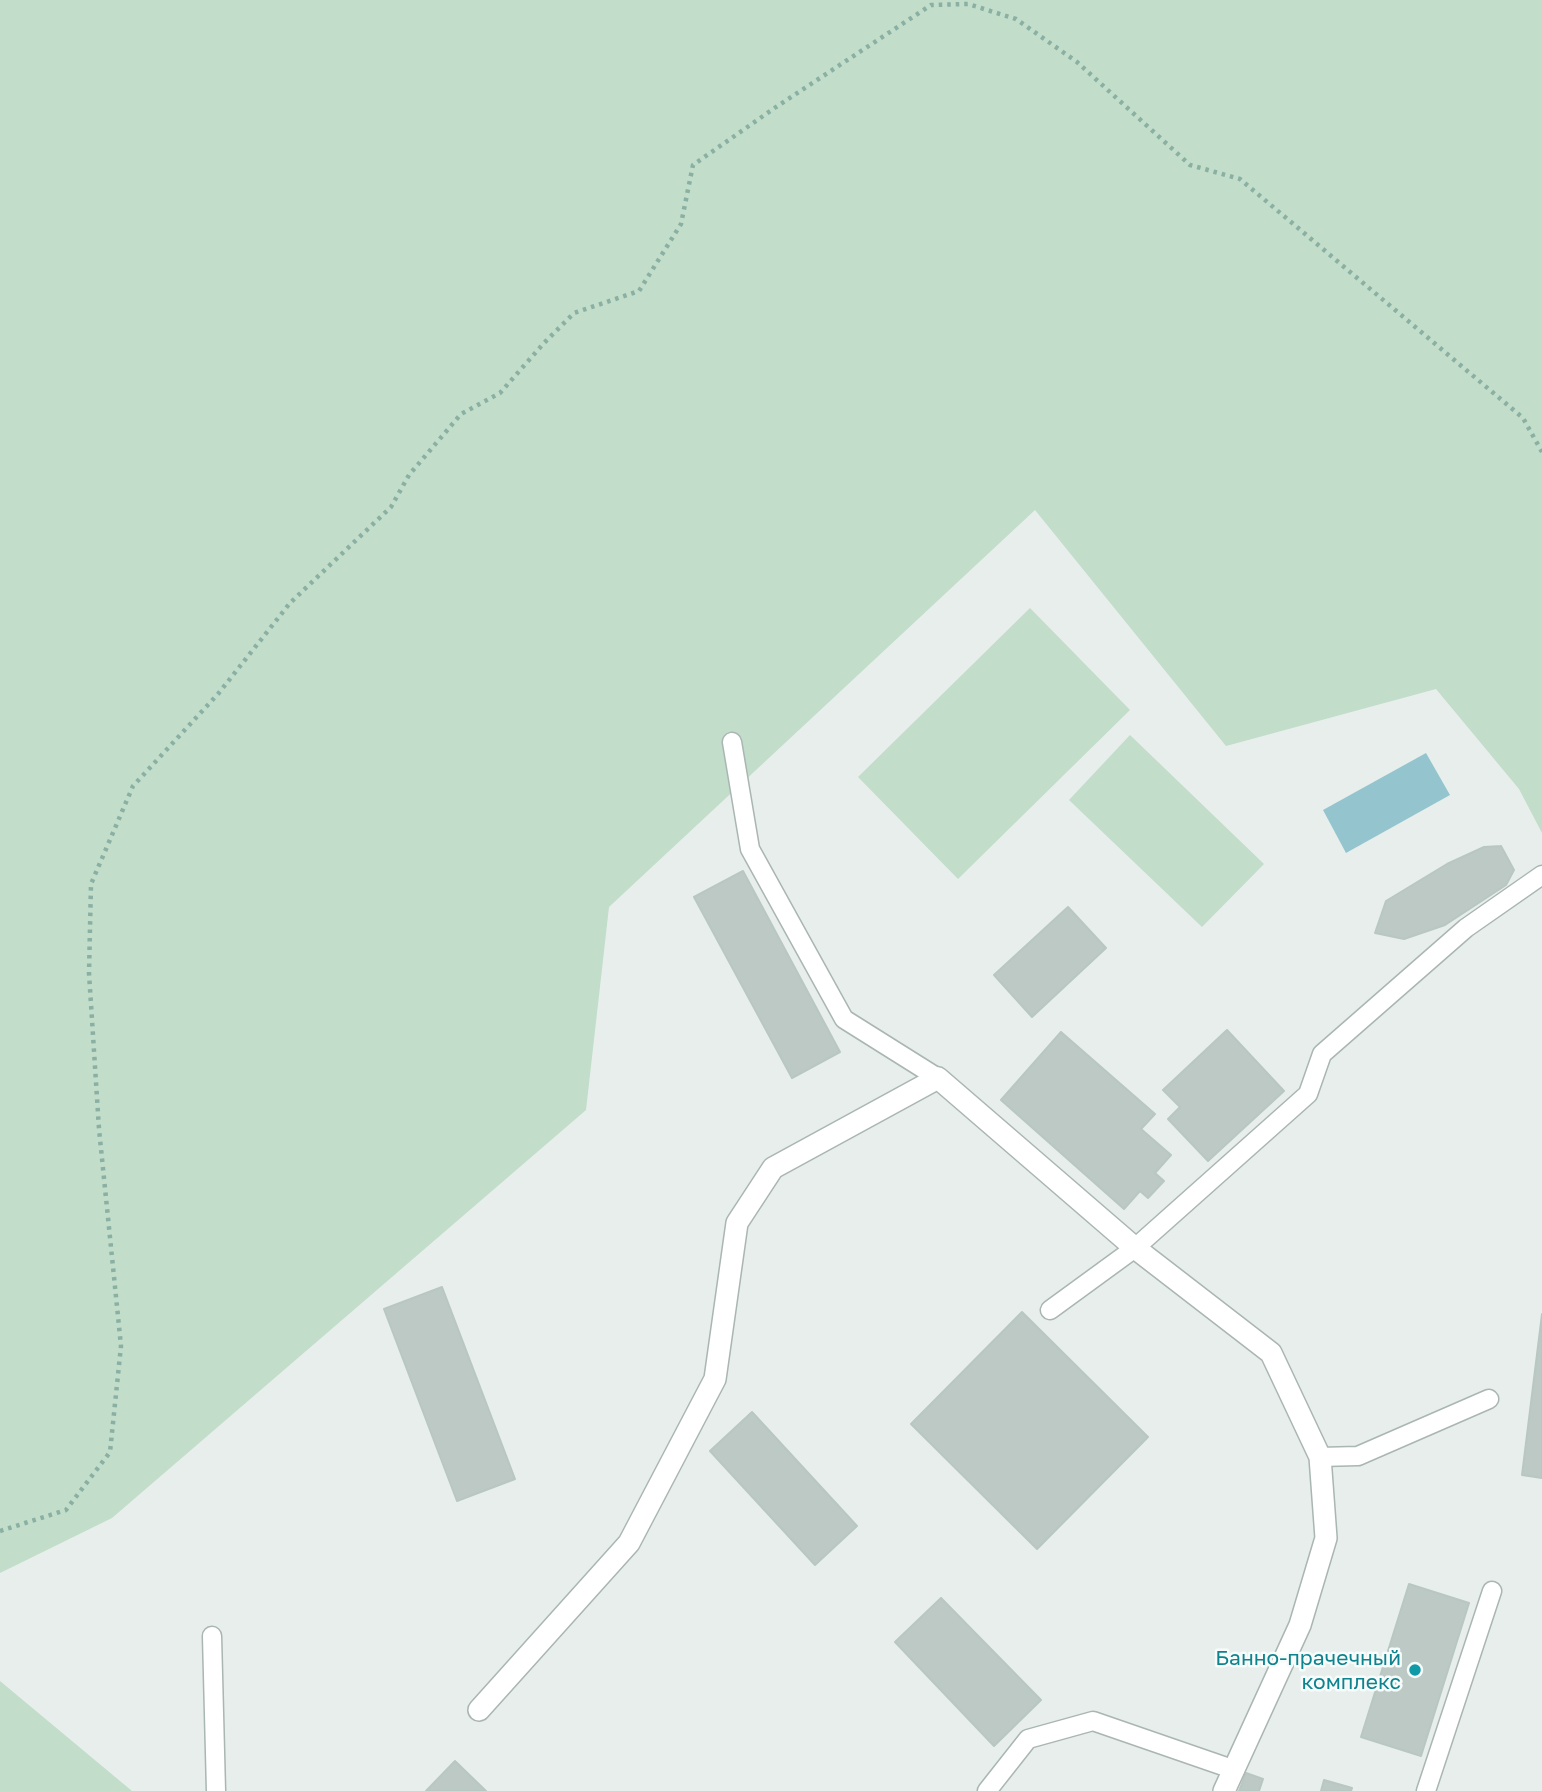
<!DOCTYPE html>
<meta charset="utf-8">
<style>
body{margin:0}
canvas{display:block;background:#e7eeeb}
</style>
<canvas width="1542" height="1791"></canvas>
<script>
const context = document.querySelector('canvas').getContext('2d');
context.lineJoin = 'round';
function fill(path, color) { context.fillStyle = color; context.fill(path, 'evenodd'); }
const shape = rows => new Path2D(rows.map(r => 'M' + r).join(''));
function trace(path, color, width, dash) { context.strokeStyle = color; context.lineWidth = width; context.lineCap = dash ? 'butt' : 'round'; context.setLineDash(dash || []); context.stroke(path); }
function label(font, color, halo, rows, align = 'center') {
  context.font = font + ' "Golos Text",sans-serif'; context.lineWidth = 5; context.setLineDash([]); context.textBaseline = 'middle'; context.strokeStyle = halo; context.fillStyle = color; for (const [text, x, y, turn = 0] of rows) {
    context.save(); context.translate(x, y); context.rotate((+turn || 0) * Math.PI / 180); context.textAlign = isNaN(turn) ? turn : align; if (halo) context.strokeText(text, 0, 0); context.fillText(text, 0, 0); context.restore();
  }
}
fill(shape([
 [0,0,1542,0,1542,833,1519,789,1436,689,1226,746,1035,510,609,907,586,1110,112,1518,0,1573],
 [1030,608,1130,710,958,879,858,777],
 [1130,735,1264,864,1202,927,1069,800],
 [0,1681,132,1791,0,1791]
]), '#c2ddc9');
fill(shape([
 [1426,753,1450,795,1346,853,1323,810]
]), '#94c5ce');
const building = shape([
 [1501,846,1514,870,1506,885,1445,925,1404,939,1375,933,1386,901,1447,864,1484,847,1501,846],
 [743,871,840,1052,792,1078,694,897,743,871],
 [1068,907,1106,948,1032,1017,994,975,1068,907],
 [1227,1030,1284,1091,1208,1161,1168,1119,1180,1107,1163,1090,1227,1030],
 [1061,1032,1155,1114,1141,1129,1171,1155,1155,1173,1164,1181,1148,1198,1140,1191,1124,1209,1001,1100,1061,1032],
 [442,1287,515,1479,457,1501,384,1309,442,1287],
 [1022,1312,1148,1437,1037,1549,911,1424,1022,1312],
 [1542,1314,1542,1478,1522,1475,1542,1314],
 [752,1412,857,1526,815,1565,710,1451,752,1412],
 [1409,1584,1469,1603,1421,1756,1361,1737,1409,1584],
 [941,1598,1041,1700,994,1746,895,1642,941,1598],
 [455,1761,486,1791,426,1791,455,1761],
 [1246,1773,1263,1779,1259,1791,1239,1791,1246,1773],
 [1324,1780,1352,1788,1351,1791,1321,1791,1324,1780]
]);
fill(building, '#bcc9c4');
trace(building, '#b9c7c2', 2);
const service = shape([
 [732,742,750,849,844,1019,938,1078],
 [1050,1310,1135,1248,1308,1094,1322,1054,1466,928,1542,875],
 [1320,1457,1358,1456,1489,1399],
 [212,1636,216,1791],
 [987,1791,1028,1739,1093,1721,1235,1770],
 [1426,1791,1492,1591]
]);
const minor = shape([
 [479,1710,629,1543,715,1379,737,1223,773,1168,938,1078,1135,1248,1271,1353,1320,1457,1326,1538,1300,1625,1224,1791]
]);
trace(service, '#aab6b2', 21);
trace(minor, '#aab6b2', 24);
trace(shape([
 [0,1531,66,1510,110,1452,121,1346,99,1129,89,973,91,884,133,786,218,694,290,603,391,507,409,475,461,414,500,393,544,343,574,313,639,291,681,224,693,165,776,107,931,5,968,4,1016,19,1077,62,1190,165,1240,179,1523,418,1542,452]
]), '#8aafa3', 4.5, [3.5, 5]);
trace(service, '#fff', 18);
trace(minor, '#fff', 21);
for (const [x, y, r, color] of [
 [1415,1670,7,"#0f9aa8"]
]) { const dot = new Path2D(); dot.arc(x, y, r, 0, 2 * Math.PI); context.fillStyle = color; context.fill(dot); trace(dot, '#f7fbf9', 2.5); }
label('21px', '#0d838f', '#f7fbf9', [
 ["Банно-прачечный",1401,1658],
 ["комплекс",1401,1682]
], 'right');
</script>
